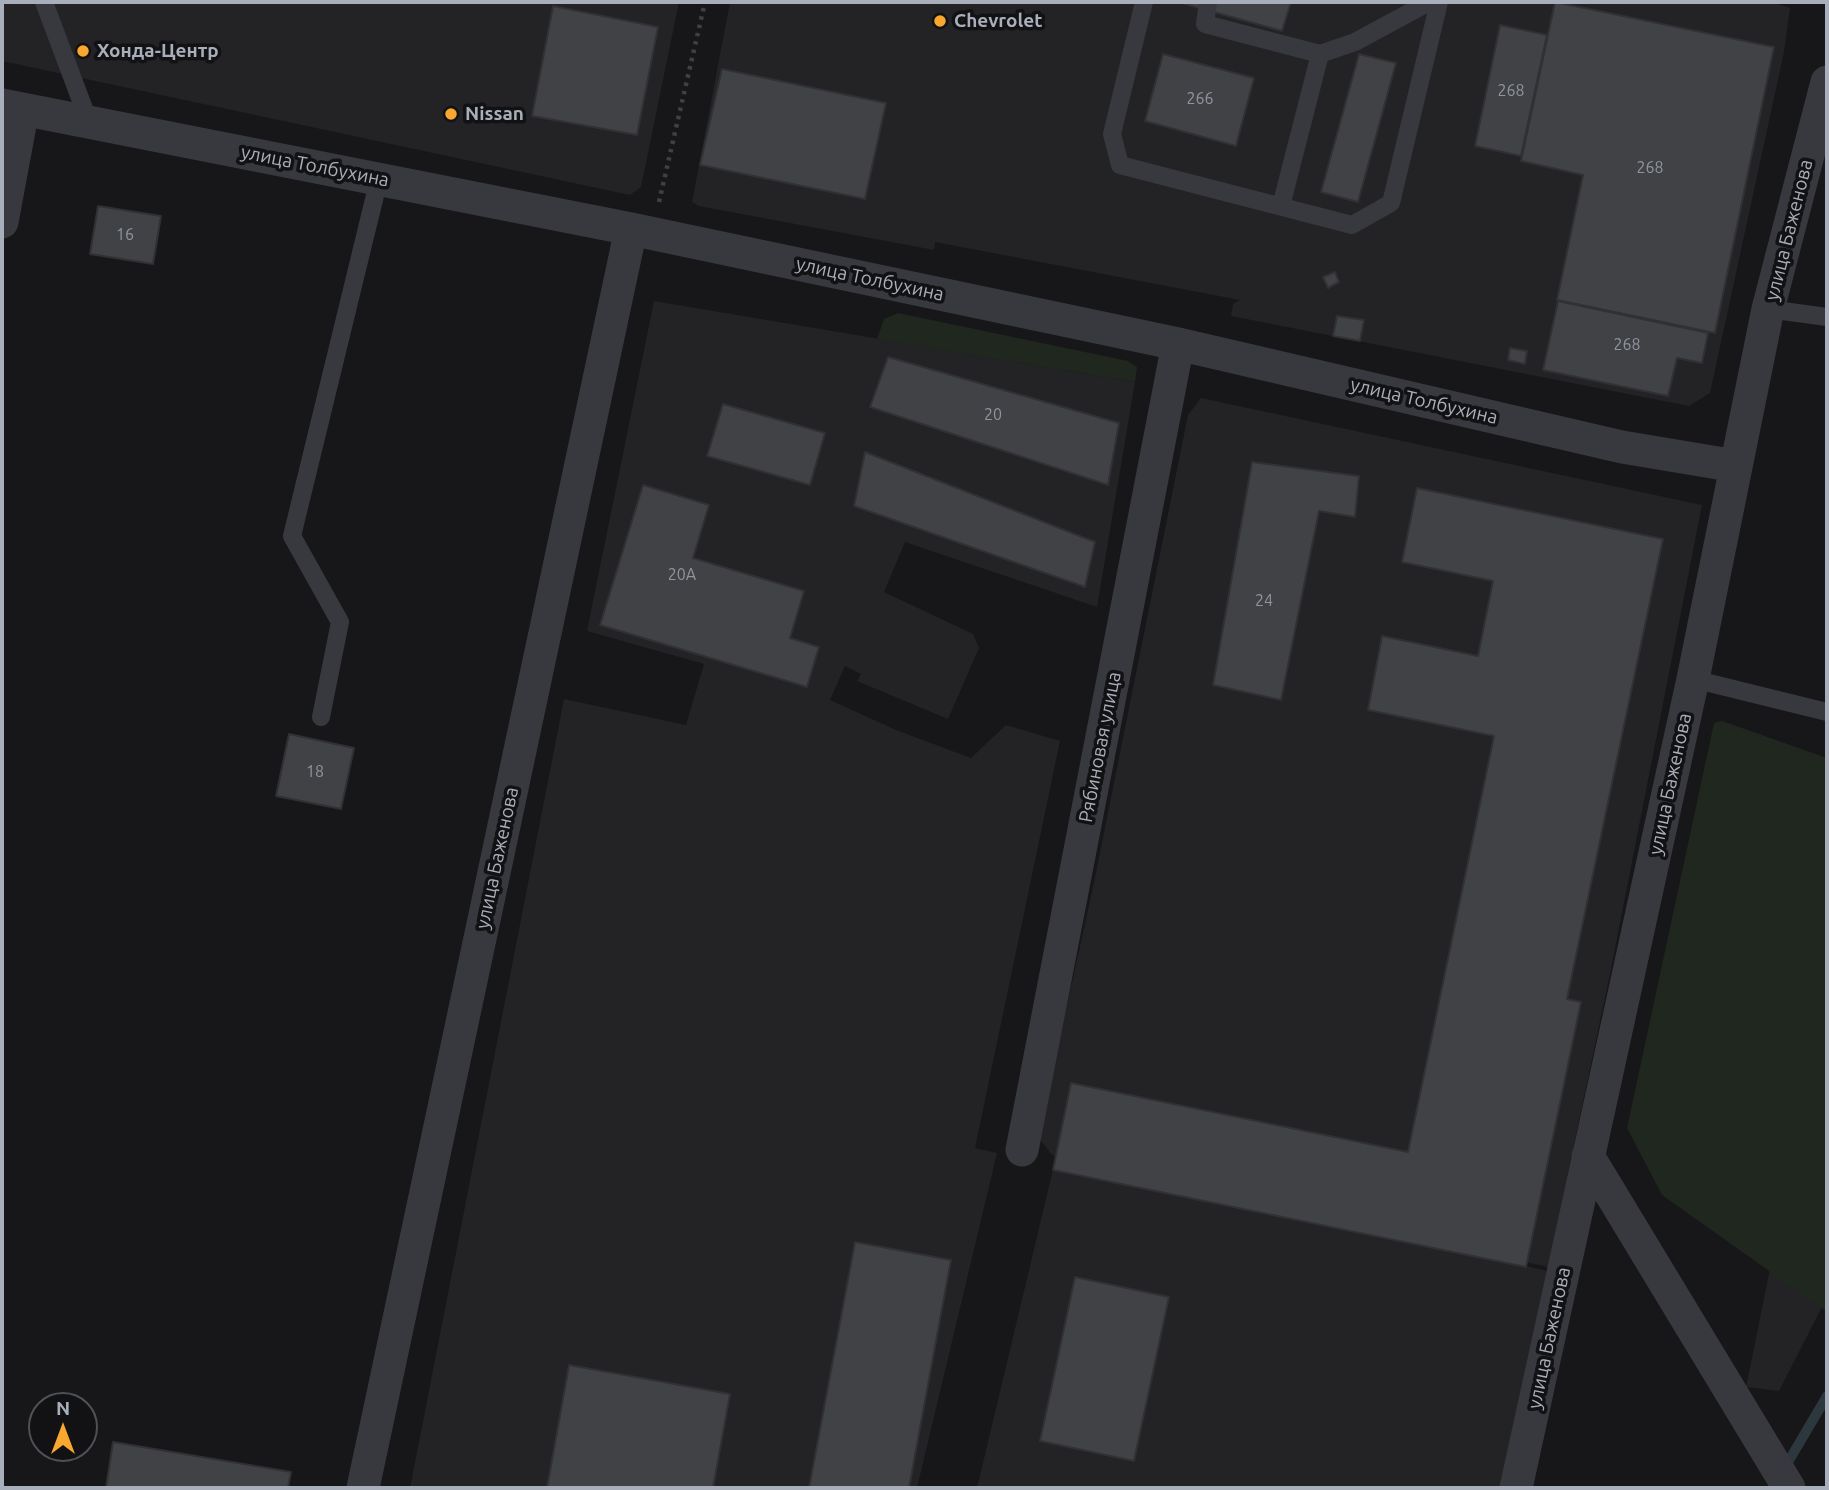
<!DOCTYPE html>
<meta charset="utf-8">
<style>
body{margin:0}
#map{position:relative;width:1829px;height:1490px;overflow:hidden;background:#171719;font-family:Ubuntu,sans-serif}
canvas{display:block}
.frame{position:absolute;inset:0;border:4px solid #a9afba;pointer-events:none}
.north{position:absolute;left:28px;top:1392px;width:70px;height:70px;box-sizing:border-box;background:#121214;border:2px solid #4e5156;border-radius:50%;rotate:0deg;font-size:19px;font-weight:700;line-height:28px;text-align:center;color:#a9afba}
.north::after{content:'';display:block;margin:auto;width:24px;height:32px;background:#f9a82f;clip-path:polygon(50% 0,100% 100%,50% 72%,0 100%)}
</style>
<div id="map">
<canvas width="1829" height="1490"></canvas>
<div class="frame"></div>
<div class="north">N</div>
</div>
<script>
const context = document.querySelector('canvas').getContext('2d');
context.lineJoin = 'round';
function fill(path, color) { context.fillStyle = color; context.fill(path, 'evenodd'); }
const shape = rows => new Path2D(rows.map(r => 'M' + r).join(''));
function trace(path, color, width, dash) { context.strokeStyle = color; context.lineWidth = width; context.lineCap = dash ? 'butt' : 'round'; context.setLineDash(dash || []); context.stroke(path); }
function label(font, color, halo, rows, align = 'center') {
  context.font = font + ' Ubuntu,sans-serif'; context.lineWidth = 7; context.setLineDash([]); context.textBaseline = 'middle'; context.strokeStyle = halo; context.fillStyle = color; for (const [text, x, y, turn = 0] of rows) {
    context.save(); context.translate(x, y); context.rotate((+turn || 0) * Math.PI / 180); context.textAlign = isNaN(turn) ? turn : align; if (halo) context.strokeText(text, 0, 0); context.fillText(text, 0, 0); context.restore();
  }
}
fill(shape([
 [2,2,679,2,641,187,630,195,2,61],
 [730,2,1773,2,1790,8,1784,52,1710,393,1689,406,1231,316,1233,304,1240,300,935,242,934,250,699,206,692,202],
 [654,301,1135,382,1097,607,905,542,884,592,973,634,979,648,948,719,857,681,861,674,845,666,830,700,896,730,971,758,1006,725,1060,741,975,1148,997,1153,917,1488,410,1488,564,699,686,725,704,664,587,631],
 [1201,398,1702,505,1610,974,1548,1267,1052,1155,1038,1137,1092,892,1188,415],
 [1827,989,1827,1297,1779,1391,1746,1387],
 [1056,1157,1547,1271,1500,1488,977,1488]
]), '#232326');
fill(shape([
 [898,313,1128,361,1137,367,1135,382,877,339,884,319],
 [1722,721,1827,758,1827,1312,1662,1195,1627,1128,1714,723]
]), '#1f271f');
trace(shape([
 [1784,1469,1827,1396]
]), '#2c373e', 10);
const building = shape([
 [1178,2,1291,2,1282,31,1178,2],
 [1555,2,1774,47,1715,333,1557,300,1583,175,1521,161,1555,2],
 [553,6,658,27,637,135,532,116,553,6],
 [1500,25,1547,35,1521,156,1475,146,1500,25],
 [1163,54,1254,78,1236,146,1145,121,1163,54],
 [1359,54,1396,63,1358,202,1321,192,1359,54],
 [722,69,886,103,865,199,700,165,722,69],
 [98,206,161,216,153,264,90,254,98,206],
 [1335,272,1339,282,1328,288,1323,277,1335,272],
 [1558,301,1708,333,1702,363,1677,358,1668,396,1543,370,1558,301],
 [1337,316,1364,320,1360,341,1333,336,1337,316],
 [1510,348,1527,351,1525,364,1508,360,1510,348],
 [888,357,1119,423,1108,485,870,407,888,357],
 [723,404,825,433,810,485,707,456,723,404],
 [865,452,1095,542,1085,587,854,506,865,452],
 [1252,462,1359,476,1355,517,1319,511,1281,700,1213,685,1252,462],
 [643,485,709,505,693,558,804,591,790,638,819,647,807,687,600,625,643,485],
 [1417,488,1663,539,1567,999,1581,1002,1526,1267,1053,1170,1071,1083,1408,1152,1494,736,1368,710,1382,636,1478,656,1493,581,1402,562,1417,488],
 [289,734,354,748,341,809,276,796,289,734],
 [855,1242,951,1260,909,1488,809,1488,855,1242],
 [1075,1277,1169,1297,1134,1461,1040,1441,1075,1277],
 [569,1365,730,1394,713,1488,547,1488,569,1365],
 [113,1442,291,1472,288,1488,106,1488,113,1442]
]);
fill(building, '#414246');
trace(building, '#313135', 2);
trace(shape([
 [659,202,705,2]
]), '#3e4045', 4.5, [3.5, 5]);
trace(shape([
 [44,2,89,122],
 [1144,2,1112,134,1120,165,1352,225,1391,203,1439,2],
 [1208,2,1205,24,1320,54,1355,42,1429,2],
 [1281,206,1320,54],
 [1768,309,1827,317],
 [1693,679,1827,712],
 [321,717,340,622,292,536,379,179]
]), '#38393e', 18);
trace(shape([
 [2,105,631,229,1178,344,1622,447,1736,466],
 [2,222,23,109],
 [1022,1150,1178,344],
 [1588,1156,1789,1488],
 [363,1488,631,229],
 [1516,1488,1693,679,1768,309,1827,82]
]), '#38393e', 33);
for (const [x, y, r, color] of [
 [940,21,7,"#f9a82f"],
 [83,51,7,"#f9a82f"],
 [451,114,7,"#f9a82f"]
]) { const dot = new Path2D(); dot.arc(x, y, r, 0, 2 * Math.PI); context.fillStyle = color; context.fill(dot); trace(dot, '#121214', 2.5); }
label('16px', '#8f949d', null, [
 ["268",1511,91],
 ["266",1200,99],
 ["268",1650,168],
 ["16",125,235],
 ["268",1627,345],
 ["20",993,415],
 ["20А",682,575],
 ["24",1264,601],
 ["18",315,772]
]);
label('bold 19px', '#a9afba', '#121214', [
 ["Chevrolet",954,21],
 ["Хонда-Центр",97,51],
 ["Nissan",465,114]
], 'left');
label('19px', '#a9afba', '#121214', [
 ["улица Толбухина",315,166,11],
 ["улица Баженова",1789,230,-76],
 ["улица Толбухина",870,279,12],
 ["улица Толбухина",1424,401,13],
 ["Рябиновая улица",1100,747,-79],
 ["улица Баженова",1670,784,-78],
 ["улица Баженова",497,858,-78],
 ["улица Баженова",1549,1338,-78]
]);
</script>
